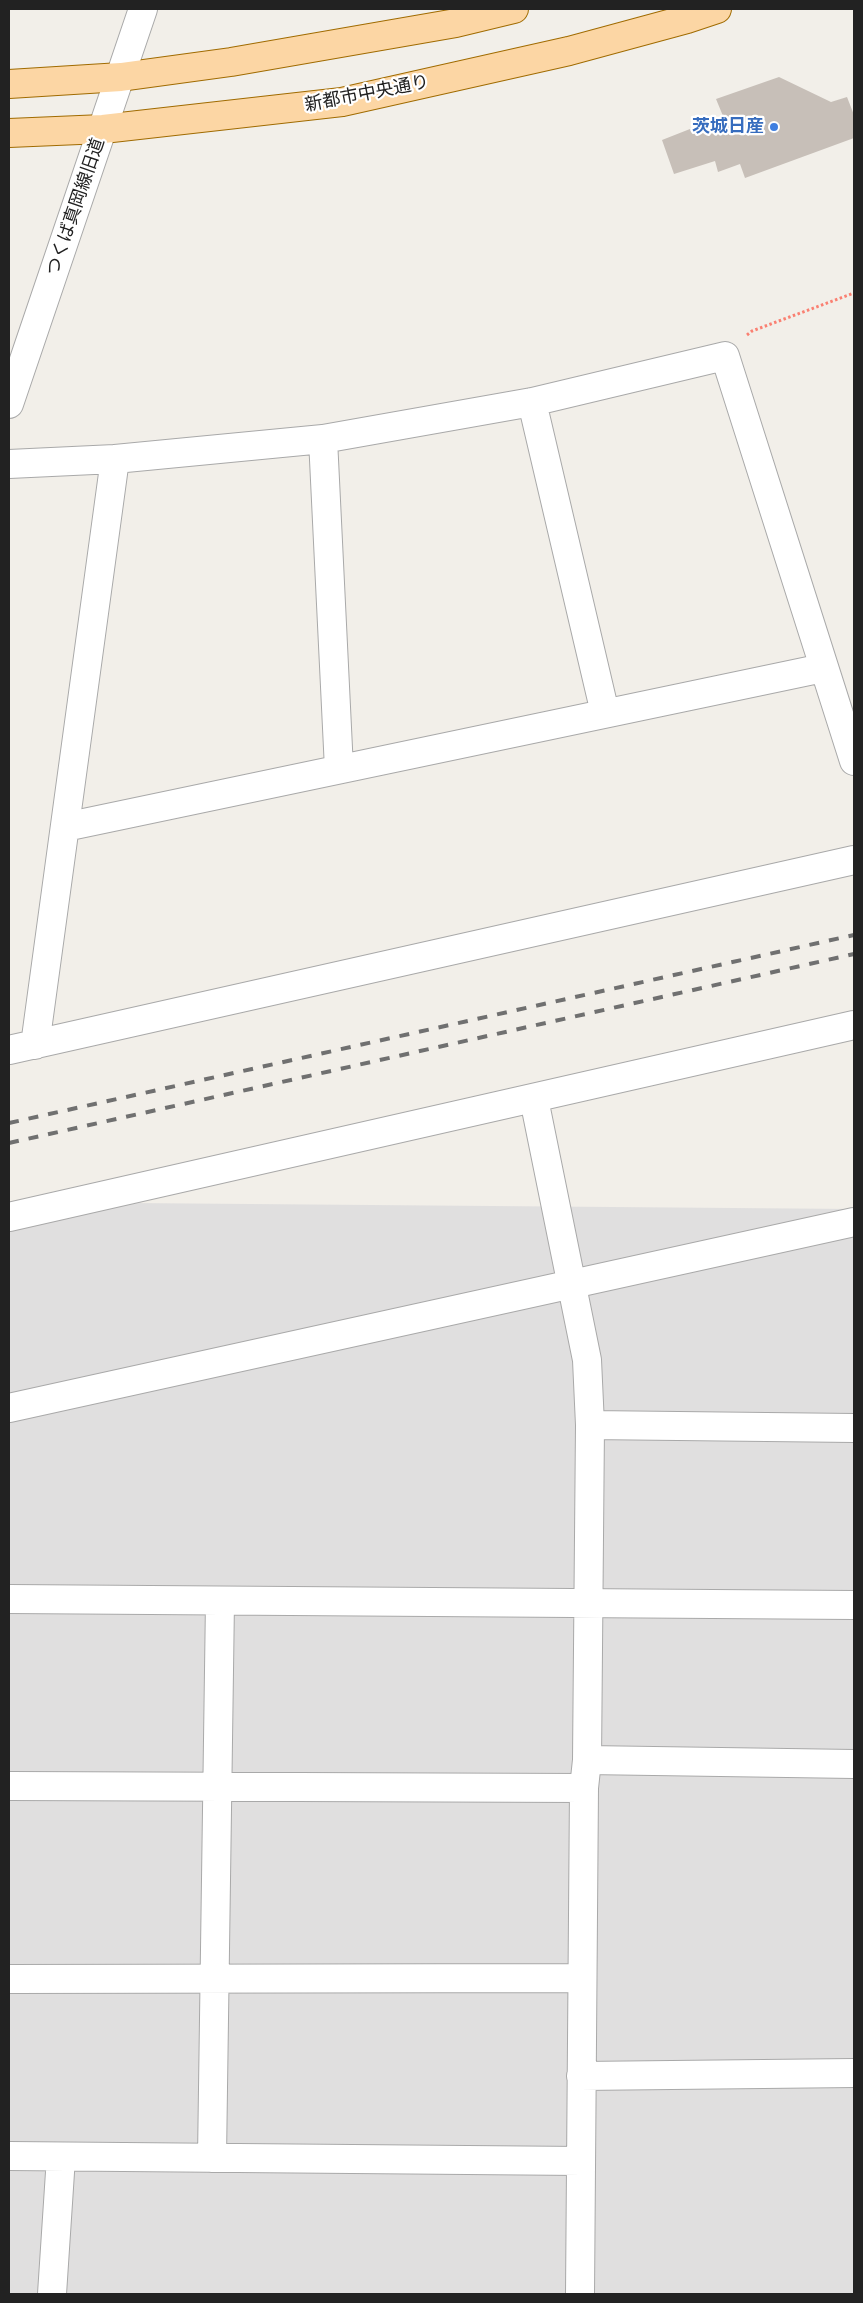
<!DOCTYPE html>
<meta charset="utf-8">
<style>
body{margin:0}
#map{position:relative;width:863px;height:2303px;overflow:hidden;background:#f2efe9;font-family:Manrope,sans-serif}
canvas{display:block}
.frame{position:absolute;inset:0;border:10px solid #222;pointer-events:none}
</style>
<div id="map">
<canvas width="863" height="2303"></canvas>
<div class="frame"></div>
</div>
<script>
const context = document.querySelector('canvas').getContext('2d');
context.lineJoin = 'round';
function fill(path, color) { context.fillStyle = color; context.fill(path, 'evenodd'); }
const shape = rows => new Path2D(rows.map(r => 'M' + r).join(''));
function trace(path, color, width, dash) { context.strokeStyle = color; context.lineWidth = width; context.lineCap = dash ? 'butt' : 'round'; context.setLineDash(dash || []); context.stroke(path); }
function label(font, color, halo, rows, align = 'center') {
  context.font = font + ' Manrope,"Noto Sans JP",sans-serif'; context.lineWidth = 4.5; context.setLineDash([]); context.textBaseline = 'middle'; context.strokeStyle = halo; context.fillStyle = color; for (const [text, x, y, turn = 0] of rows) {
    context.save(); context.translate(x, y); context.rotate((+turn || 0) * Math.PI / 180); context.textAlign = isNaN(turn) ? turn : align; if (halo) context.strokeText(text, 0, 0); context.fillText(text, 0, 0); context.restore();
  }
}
fill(shape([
 [9,1202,854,1209,854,2294,9,2294]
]), '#e0dfdf');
fill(shape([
 [779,77,831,102,847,97,854,115,854,138,745,178,740,164,718,172,715,161,674,174,662,140,723,116,716,99]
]), '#c7bfb8');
const minor = shape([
 [532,402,605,713],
 [323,439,339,769],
 [115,459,323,439,532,402,725,356,854,761],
 [9,464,115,459,35,1045],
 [65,827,823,668],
 [9,1050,854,860],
 [534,1099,587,1360,590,1425,587,1760,584,1788,580,2294],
 [9,1217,854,1025],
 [9,1408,854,1222],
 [590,1425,854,1428],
 [9,1599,854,1605],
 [587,1760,854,1764],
 [9,1786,584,1788],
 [9,1979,582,1978],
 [581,2076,854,2073],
 [9,2156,581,2161],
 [212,2158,220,1601],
 [52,2294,61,2157]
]);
const tertiary = shape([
 [9,404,143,9]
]);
const primary = shape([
 [9,84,121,77,231,62,456,23,514,9],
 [9,133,103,129,342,102,569,51,687,19,717,9]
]);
trace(minor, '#a9a9a9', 30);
trace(tertiary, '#a9a9a9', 30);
trace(primary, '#a06b00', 30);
trace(shape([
 [747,335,752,331,854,293]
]), '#fa8072', 3, [2.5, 2.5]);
trace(minor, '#fff', 28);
trace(tertiary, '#fff', 28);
trace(primary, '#fcd6a4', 28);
trace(shape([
 [9,1123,854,935],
 [9,1143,854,954]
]), '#707070', 4, [10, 10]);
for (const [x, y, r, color] of [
 [774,127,5,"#3f7fe0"]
]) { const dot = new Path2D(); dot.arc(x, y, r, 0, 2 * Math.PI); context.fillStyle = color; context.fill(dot); trace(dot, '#fff', 2); }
label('18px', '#222', '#fff', [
 ["新都市中央通り",367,94,-11],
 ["つくば真岡線旧道",76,207,-71]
]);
label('bold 18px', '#366cbe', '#fff', [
 ["茨城日産",764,127]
], 'right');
</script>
